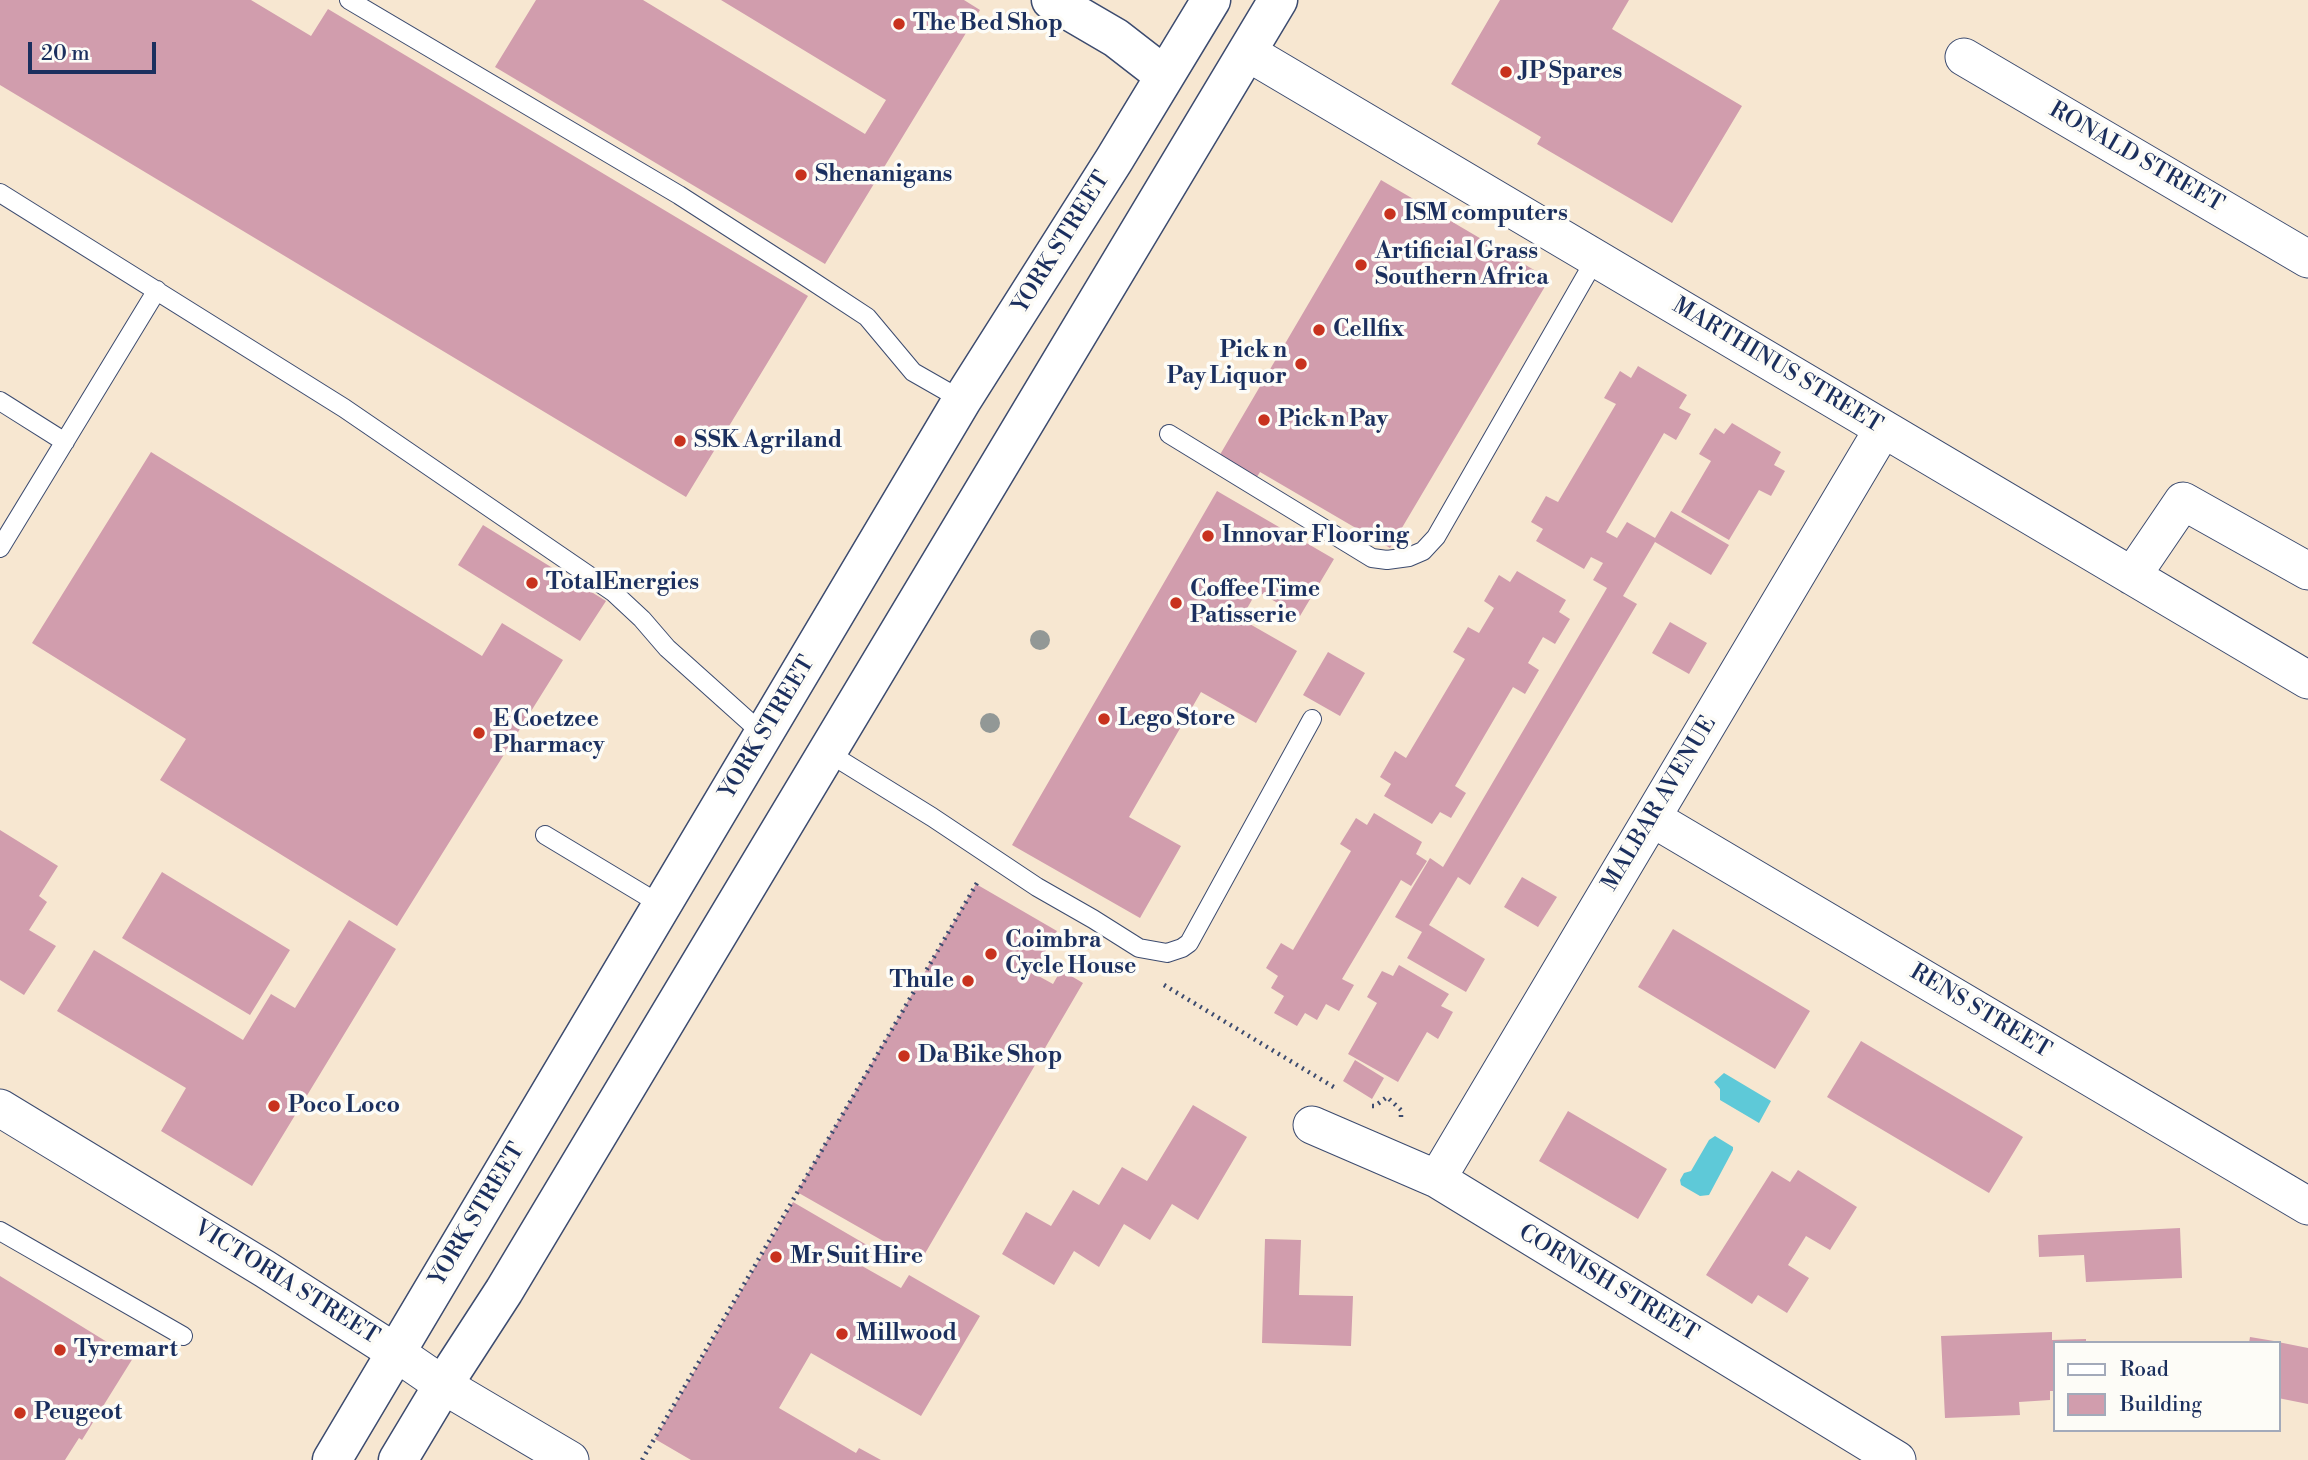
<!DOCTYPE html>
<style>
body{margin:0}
#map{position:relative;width:2308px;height:1460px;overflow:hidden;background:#f7e7d1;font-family:"Libre Bodoni",serif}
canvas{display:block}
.legend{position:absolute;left:2053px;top:1341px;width:228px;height:91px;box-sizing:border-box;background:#fdfcf7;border:2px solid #a3aaba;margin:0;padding:9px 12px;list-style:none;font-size:21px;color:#1b2f5e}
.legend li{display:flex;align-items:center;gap:14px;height:35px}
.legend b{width:35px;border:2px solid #a3aaba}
.scale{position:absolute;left:28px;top:42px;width:128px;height:32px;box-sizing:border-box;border:4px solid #1b2f5e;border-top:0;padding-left:9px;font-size:21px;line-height:24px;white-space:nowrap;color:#1b2f5e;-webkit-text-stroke:5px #fdfcf7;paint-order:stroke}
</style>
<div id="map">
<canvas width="2308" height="1460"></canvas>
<ul class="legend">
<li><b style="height:9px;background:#fff"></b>Road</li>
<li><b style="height:19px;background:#d19dad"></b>Building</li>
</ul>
<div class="scale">20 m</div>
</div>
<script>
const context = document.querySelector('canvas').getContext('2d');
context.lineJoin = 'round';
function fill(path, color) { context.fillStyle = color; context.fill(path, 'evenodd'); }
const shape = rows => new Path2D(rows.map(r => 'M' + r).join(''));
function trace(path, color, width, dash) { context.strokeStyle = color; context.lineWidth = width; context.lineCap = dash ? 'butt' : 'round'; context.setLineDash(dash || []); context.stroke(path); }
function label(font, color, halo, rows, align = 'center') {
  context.font = font + ' "Libre Bodoni",serif'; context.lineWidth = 7; context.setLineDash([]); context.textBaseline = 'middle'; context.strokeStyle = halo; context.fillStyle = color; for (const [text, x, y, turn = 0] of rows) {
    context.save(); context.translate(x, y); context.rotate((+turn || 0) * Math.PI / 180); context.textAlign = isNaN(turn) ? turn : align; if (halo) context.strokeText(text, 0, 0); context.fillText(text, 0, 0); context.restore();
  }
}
fill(shape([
 [1724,1073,1771,1101,1759,1123,1720,1100,1720,1089,1714,1082],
 [1715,1136,1733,1147,1733,1150,1709,1195,1700,1196,1681,1185,1680,1180,1684,1173,1691,1171,1709,1140]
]), '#5ec9d8');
fill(shape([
 [0,0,251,0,311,36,328,9,808,296,686,497,0,85],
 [536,0,643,0,865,134,886,100,721,0,964,0,980,10,825,264,495,67],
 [1500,0,1629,0,1612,29,1742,106,1672,223,1537,144,1541,137,1451,84],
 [1381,180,1546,277,1543,282,1547,283,1390,548,1260,472,1255,480,1218,458],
 [1638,366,1687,395,1679,408,1691,414,1676,440,1664,433,1606,532,1617,538,1627,522,1655,538,1671,511,1729,545,1711,575,1655,542,1623,596,1637,604,1470,885,1458,877,1429,925,1485,959,1466,992,1407,958,1422,932,1395,917,1430,858,1443,867,1607,588,1593,580,1603,563,1591,557,1584,569,1536,541,1543,529,1531,522,1546,496,1558,502,1616,404,1604,398,1620,371,1631,378],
 [1732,423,1781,452,1774,465,1785,471,1771,496,1759,490,1729,540,1681,512,1711,461,1699,454,1715,428,1724,434],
 [151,452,482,656,502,623,563,660,397,926,160,780,186,739,32,643],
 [1217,491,1334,559,1300,616,1257,591,1241,619,1297,651,1256,723,1201,692,1129,817,1181,846,1140,918,1012,845],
 [483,525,606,601,580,641,458,565],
 [1517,571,1566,600,1559,612,1570,619,1555,644,1543,637,1528,663,1539,670,1525,694,1513,687,1455,786,1466,793,1451,818,1440,812,1432,824,1384,796,1391,784,1380,777,1395,751,1406,758,1465,659,1453,652,1468,627,1479,633,1494,608,1484,601,1499,575,1510,582],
 [1670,622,1707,643,1689,674,1652,653],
 [1328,652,1365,673,1340,716,1303,695],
 [1374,813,1422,842,1416,854,1427,861,1411,886,1401,880,1342,979,1354,985,1339,1011,1326,1004,1317,1020,1305,1013,1297,1026,1274,1013,1284,996,1271,988,1278,976,1266,968,1281,943,1293,950,1351,851,1340,844,1356,818,1367,825],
 [0,830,58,866,39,896,47,902,29,930,56,946,24,995,0,980],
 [162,872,290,950,250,1015,122,938],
 [1522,877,1557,897,1538,927,1504,907],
 [976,884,1057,931,1033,973,1053,984,1061,970,1083,983,920,1262,797,1192],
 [349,920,396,949,252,1186,161,1131,186,1088,57,1011,94,950,243,1040,271,994,295,1008],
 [1673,929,1810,1011,1775,1069,1638,987],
 [1399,965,1449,994,1441,1006,1453,1012,1438,1039,1427,1032,1398,1082,1348,1054,1377,1003,1367,997,1382,971,1393,976],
 [1861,1041,2023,1137,1989,1193,1827,1097],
 [1355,1060,1384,1078,1372,1099,1343,1081],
 [1193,1105,1247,1137,1198,1220,1172,1204,1150,1240,1124,1224,1099,1267,1074,1251,1054,1285,1002,1254,1026,1212,1051,1226,1073,1190,1099,1205,1122,1167,1147,1181],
 [1568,1111,1667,1169,1638,1219,1539,1161],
 [1798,1170,1857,1207,1830,1250,1806,1236,1788,1265,1809,1278,1787,1313,1758,1295,1752,1304,1706,1275,1772,1171,1790,1182],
 [793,1202,872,1248,862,1266,901,1288,909,1275,980,1316,921,1416,811,1353,779,1408,856,1453,859,1448,881,1460,691,1460,655,1439],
 [2180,1228,2182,1278,2086,1282,2084,1255,2039,1257,2038,1235],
 [1265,1239,1301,1240,1299,1295,1353,1296,1351,1346,1262,1343],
 [0,1276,133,1358,82,1440,79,1438,65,1460,0,1460],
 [2052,1332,2052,1340,2086,1339,2086,1343,2054,1343,2054,1391,2050,1391,2050,1400,2019,1402,2020,1415,1945,1418,1941,1336],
 [2250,1337,2274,1341,2274,1343,2249,1343],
 [2278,1342,2308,1348,2308,1404,2278,1398]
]), '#d19dad');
const lane = shape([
 [349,0,679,195,800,273,867,317,913,372,962,400],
 [0,193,344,408,613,592,642,619,667,648,764,735],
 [0,401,65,442],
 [1169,434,1372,558,1387,560,1409,557,1423,551,1436,537,1596,258],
 [0,548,157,290],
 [827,752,932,817,1037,887,1093,919,1139,948,1167,953,1182,948,1189,943,1312,719],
 [545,835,663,906],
 [0,1231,183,1336]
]);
const street = shape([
 [1247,52,2308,680],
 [1964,57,2308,259],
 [2132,576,2183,501,2308,571],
 [1652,818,2308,1206],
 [0,1108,265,1269,395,1352,443,1385,570,1460],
 [1312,1125,1437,1179,1897,1460],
 [1437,1179,1883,429]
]);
const secondary = shape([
 [1051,0,1116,38,1165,76],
 [332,1460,962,400,1114,160,1211,0],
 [398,1460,443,1385,504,1291,1278,0]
]);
trace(lane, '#3c4b6f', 20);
trace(street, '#3c4b6f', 39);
trace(secondary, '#3c4b6f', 41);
trace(shape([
 [1164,985,1337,1089],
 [1372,1106,1375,1106,1387,1097,1401,1110,1401,1119],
 [642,1460,977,883]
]), '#3c4b6f', 4.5, [2, 5]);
trace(lane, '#fff', 18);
trace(street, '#fff', 37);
trace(secondary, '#fff', 38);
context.fillStyle = '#929896';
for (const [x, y] of [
 [1040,640],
 [990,723]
]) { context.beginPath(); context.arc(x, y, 10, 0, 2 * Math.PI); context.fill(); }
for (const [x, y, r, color] of [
 [899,24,7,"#c8321e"],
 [1506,72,7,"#c8321e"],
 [801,175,7,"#c8321e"],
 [1390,214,7,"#c8321e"],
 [1361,265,7,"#c8321e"],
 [1319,330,7,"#c8321e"],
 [1301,364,7,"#c8321e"],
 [1264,420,7,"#c8321e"],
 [680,441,7,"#c8321e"],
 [1208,536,7,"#c8321e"],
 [532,583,7,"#c8321e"],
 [1176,603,7,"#c8321e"],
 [1104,719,7,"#c8321e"],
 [479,733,7,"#c8321e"],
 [991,954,7,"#c8321e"],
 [968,981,7,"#c8321e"],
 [904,1056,7,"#c8321e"],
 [274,1106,7,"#c8321e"],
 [776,1257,7,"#c8321e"],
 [842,1334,7,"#c8321e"],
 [60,1350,7,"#c8321e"],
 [20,1413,7,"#c8321e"]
]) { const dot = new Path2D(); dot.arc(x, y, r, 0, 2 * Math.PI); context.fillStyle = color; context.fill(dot); trace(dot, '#fdfcf7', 2.5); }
label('bold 23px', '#1b2f5e', '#fdfcf7', [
 ["The Bed Shop",913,24],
 ["JP Spares",1520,72],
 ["Shenanigans",815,175],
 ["ISM computers",1404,214],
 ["Artificial Grass",1375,252],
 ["Southern Africa",1375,278],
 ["Cellfix",1333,330],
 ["Pick n",1287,351,"right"],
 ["Pay Liquor",1287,377,"right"],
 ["Pick n Pay",1278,420],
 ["SSK Agriland",694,441],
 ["Innovar Flooring",1222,536],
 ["TotalEnergies",546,583],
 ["Coffee Time",1190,590],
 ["Patisserie",1190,616],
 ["Lego Store",1118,719],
 ["E Coetzee",493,720],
 ["Pharmacy",493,746],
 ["Coimbra",1005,941],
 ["Cycle House",1005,967],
 ["Thule",954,981,"right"],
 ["Da Bike Shop",918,1056],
 ["Poco Loco",288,1106],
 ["Mr Suit Hire",790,1257],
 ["Millwood",856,1334],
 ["Tyremart",74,1350],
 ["Peugeot",34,1413]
], 'left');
label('23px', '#1b2f5e', '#fdfcf7', [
 ["RONALD STREET",2136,158,30],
 ["YORK STREET",1062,243,-58],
 ["MARTHINUS STREET",1777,366,31],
 ["YORK STREET",768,728,-59],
 ["MALBAR AVENUE",1660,804,-59],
 ["RENS STREET",1980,1012,31],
 ["YORK STREET",478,1215,-59],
 ["VICTORIA STREET",286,1283,32],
 ["CORNISH STREET",1608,1284,31]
]);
</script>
